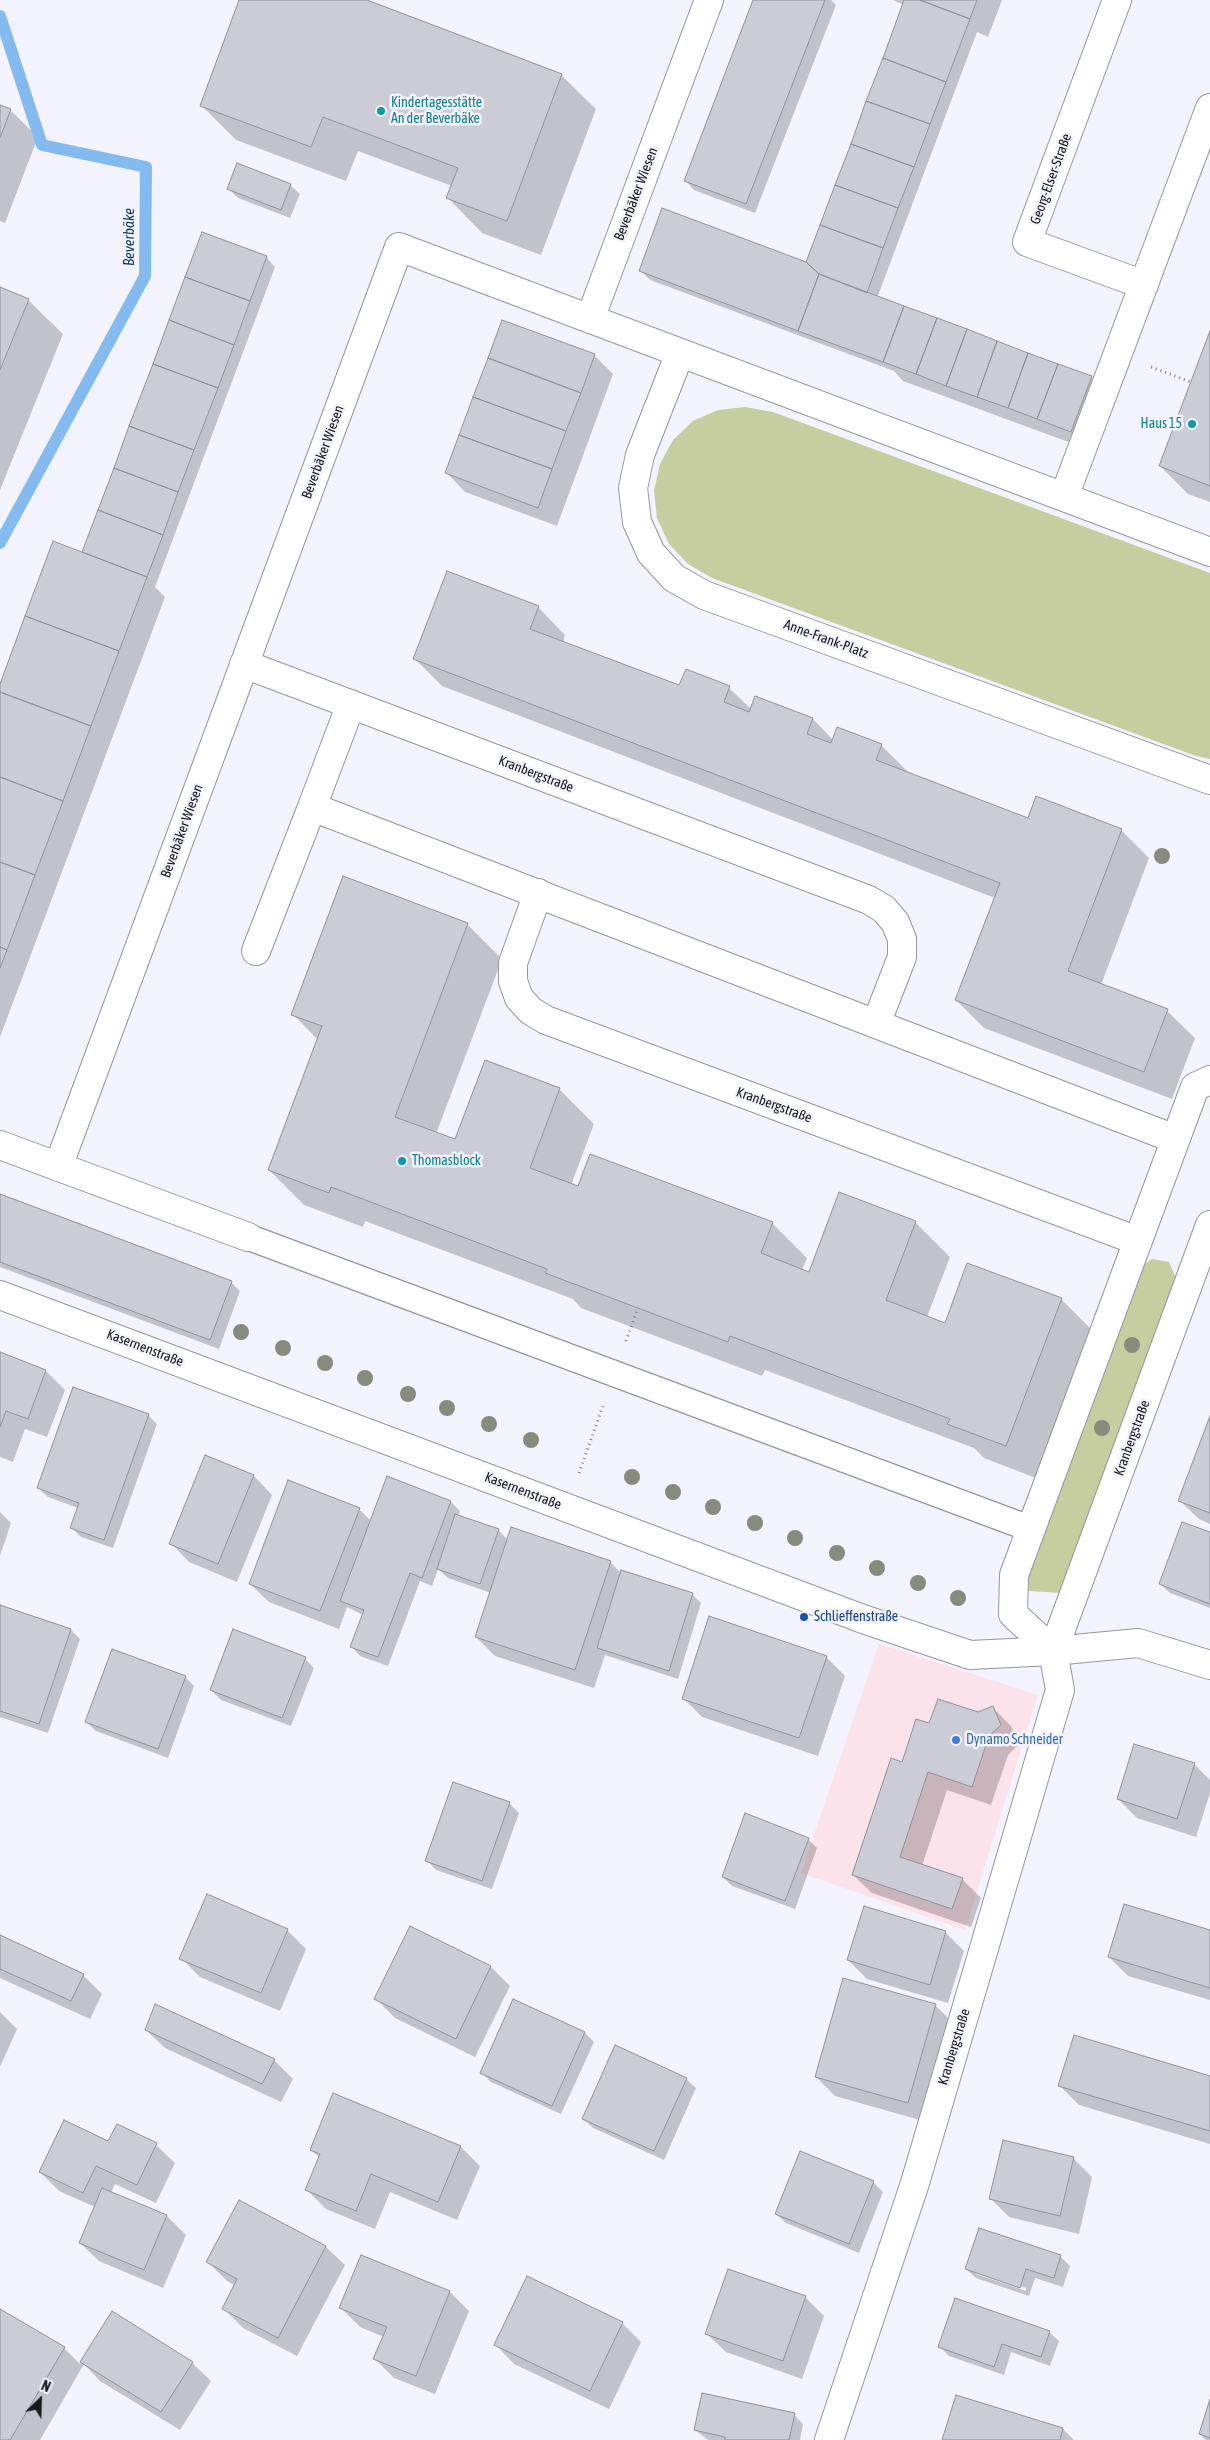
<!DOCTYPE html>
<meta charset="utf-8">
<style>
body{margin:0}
#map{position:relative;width:1210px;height:2440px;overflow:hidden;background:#f2f3fd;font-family:"Asap Condensed",sans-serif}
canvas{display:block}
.north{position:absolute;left:15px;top:2375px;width:50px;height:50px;-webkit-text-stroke:4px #f2f3fd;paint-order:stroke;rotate:24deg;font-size:14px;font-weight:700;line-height:20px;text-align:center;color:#18181b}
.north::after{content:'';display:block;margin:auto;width:18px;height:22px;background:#18181b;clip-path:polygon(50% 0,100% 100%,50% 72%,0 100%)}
</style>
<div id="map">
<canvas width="1210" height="2440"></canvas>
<div class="north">N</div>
</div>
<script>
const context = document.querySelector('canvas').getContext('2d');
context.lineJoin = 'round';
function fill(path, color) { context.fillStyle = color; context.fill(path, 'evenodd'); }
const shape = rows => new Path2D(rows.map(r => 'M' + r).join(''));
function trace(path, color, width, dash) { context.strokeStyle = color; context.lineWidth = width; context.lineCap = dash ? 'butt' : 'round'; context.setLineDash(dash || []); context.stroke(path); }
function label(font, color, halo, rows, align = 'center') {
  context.font = font + ' "Asap Condensed",sans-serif'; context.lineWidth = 5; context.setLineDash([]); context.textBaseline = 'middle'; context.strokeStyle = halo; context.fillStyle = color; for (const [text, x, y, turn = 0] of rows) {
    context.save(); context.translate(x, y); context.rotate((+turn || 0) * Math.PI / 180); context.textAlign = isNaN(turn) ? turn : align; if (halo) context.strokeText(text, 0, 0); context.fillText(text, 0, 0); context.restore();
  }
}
fill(shape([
 [879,1644,1038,1695,965,1930,801,1873]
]), '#fce2ea');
fill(shape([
 [745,407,773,412,1210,573,1210,759,1196,756,712,578,688,564,669,544,657,518,654,491,660,464,673,440,693,421,718,410],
 [1152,1259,1169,1262,1176,1278,1061,1593,1029,1591,1029,1574,1143,1265]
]), '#c6cd9e');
fill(shape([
 [241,0,363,0,561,75,596,109,541,255,482,233,448,198,452,186,358,151,346,181,236,140,201,105],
 [755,0,831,0,836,5,755,213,694,190,685,180],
 [893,0,1002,0,988,37,977,32,877,298,1091,377,1110,396,1090,450,903,381,894,371,650,280,640,270,807,263,904,5],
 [0,106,10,110,38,137,5,223,0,221],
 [290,185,300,194,290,218,238,198,229,189],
 [203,234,266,257,275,267,155,587,165,597,0,1037,0,687,83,554],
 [0,288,28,300,63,334,0,490],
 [1210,333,1210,502,1188,494,1160,466],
 [594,355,613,374,557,526,465,492,447,473],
 [538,607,565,635,563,642,680,687,729,688,751,709,755,698,813,719,833,740,881,745,909,773,1028,820,1121,830,1149,858,1101,985,1167,1011,1195,1038,1172,1099,984,1028,956,1000,995,898,442,686,415,659],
 [467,924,502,959,436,1134,456,1141,559,1089,594,1124,571,1185,772,1223,807,1258,802,1270,810,1273,915,1222,950,1257,927,1317,946,1324,1061,1299,1096,1334,1041,1480,984,1458,974,1448,765,1370,762,1376,581,1308,573,1299,365,1221,363,1227,304,1205,269,1170,318,1040,293,1014],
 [0,1195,231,1282,240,1291,219,1349,0,1267],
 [0,1354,46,1371,65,1390,47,1437,25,1429,13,1462,0,1457],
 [148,1415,157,1424,113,1548,81,1537,71,1527,78,1508,48,1497,38,1488],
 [1210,1420,1210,1524,1199,1519,1180,1501],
 [254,1476,272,1495,237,1582,189,1562,171,1543],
 [451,1502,460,1511,458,1516,498,1530,508,1540,610,1562,621,1573,692,1594,701,1603,678,1679,605,1655,594,1688,495,1656,476,1637,491,1593,448,1578,438,1569,432,1586,420,1581,388,1666,360,1656,351,1646,363,1615,347,1607,339,1629,269,1602,250,1584,359,1509,371,1521],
 [0,1512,11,1523,0,1556],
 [1210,1534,1210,1608,1170,1593,1160,1584],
 [0,1606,71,1630,80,1639,48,1733,0,1717],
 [826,1657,845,1676,818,1756,702,1717,683,1698],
 [305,1659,314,1668,291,1726,221,1700,211,1690],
 [185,1677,194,1686,168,1758,96,1731,86,1722],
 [993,1708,1011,1726,1019,1744,1008,1755,991,1805,947,1790,922,1866,962,1879,981,1898,971,1927,872,1893,853,1875,903,1764,930,1725,978,1713],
 [1194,1764,1210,1780,1210,1793,1196,1837,1137,1818,1118,1799],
 [454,1784,509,1803,519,1813,492,1889,436,1870,427,1860],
 [808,1839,817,1848,795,1909,732,1886,723,1877],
 [410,1928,491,1967,510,1986,475,2057,395,2018,376,1999],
 [287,1930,306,1949,280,2011,200,1977,181,1958],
 [945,1932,964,1951,948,2003,867,1979,848,1960],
 [1210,1932,1210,2000,1128,1976,1109,1957],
 [0,1937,83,1975,102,1994,90,2019,0,1978],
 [935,2005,954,2024,927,2122,835,2096,816,2077],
 [0,2012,17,2029,0,2067],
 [146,2030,274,2060,293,2079,281,2102,165,2048],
 [585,2033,594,2042,561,2114,491,2082,482,2073],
 [1210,2077,1210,2144,1079,2105,1060,2086],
 [686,2079,696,2088,664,2160,593,2128,584,2119],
 [334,2095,461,2147,480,2166,457,2220,390,2192,375,2229,326,2209,307,2190,320,2158,311,2150],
 [109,2143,156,2145,175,2163,156,2203,115,2184,111,2193,167,2216,186,2235,163,2288,99,2261,80,2243,95,2207,59,2191,40,2172],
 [1073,2158,1092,2177,1079,2234,1009,2217,990,2198],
 [873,2182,883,2192,859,2253,786,2223,776,2214],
 [240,2201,326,2247,345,2265,297,2356,243,2328,224,2309,236,2286,227,2281,208,2262],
 [1060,2256,1070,2266,1063,2287,1035,2278,1029,2296,976,2278,966,2269],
 [976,2272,1026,2288,1026,2291,976,2274],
 [450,2292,469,2311,435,2394,394,2378,375,2359,384,2337,360,2327,341,2308],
 [805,2297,824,2316,802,2379,726,2352,707,2334],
 [0,2311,64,2348,80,2364,113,2313,192,2363,211,2381,180,2430,100,2381,84,2364,40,2440,0,2440],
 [622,2323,641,2342,609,2409,514,2364,496,2345],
 [1049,2332,1059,2341,1050,2366,1011,2352,1004,2375,949,2356,940,2347],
 [957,2396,1063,2429,1074,2440,943,2440],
 [1210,2403,1210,2440,1206,2440,1200,2434],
 [794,2415,803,2424,800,2440,708,2440,695,2430]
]), '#0003');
trace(shape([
 [0,16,42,145,146,167,145,276,0,543]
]), '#83bbf1', 12);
const building = shape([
 [239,0,367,0,562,74,507,221,446,198,458,168,323,117,311,147,200,106,239,0],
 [753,0,825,0,746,204,684,181,753,0],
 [904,0,920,0,970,19,946,82,883,58,904,0],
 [920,0,977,0,970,19,920,0],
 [883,58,946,82,930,124,866,101,883,58],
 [866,101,930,124,914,167,851,144,866,101],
 [0,105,11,109,0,138,0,105],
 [851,144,914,167,898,208,835,185,851,144],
 [237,163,291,184,281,210,227,189,237,163],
 [835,185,898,208,883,248,820,225,835,185],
 [662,208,806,262,819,274,798,331,639,271,662,208],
 [820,225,883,248,867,293,819,274,806,262,820,225],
 [202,232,267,256,250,301,185,277,202,232],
 [819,274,904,306,883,362,798,331,819,274],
 [185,277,250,301,234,345,169,320,185,277],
 [0,287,29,299,0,370,0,287],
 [904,306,937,318,916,374,883,362,904,306],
 [937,318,967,329,946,386,916,374,937,318],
 [169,320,234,345,218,388,153,364,169,320],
 [502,320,595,354,581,393,488,358,502,320],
 [967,329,997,341,977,397,946,386,967,329],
 [1210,331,1210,486,1159,466,1210,331],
 [997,341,1028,353,1008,408,977,397,997,341],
 [1028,353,1058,364,1037,419,1008,408,1028,353],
 [488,358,581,393,566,431,473,397,488,358],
 [153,364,218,388,194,450,129,426,153,364],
 [1058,364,1092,376,1071,432,1037,419,1058,364],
 [473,397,566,431,552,469,459,435,473,397],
 [129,426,194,450,178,492,114,468,129,426],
 [459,435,552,469,538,508,445,473,459,435],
 [114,468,178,492,163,535,98,510,114,468],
 [98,510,163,535,147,577,82,552,98,510],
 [53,541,147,577,119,651,25,616,53,541],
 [447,571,539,606,530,629,679,685,686,669,730,686,724,702,749,712,755,696,813,718,807,734,831,743,837,727,882,744,876,760,1028,818,1036,796,1122,829,1068,971,1168,1009,1144,1072,955,1000,1000,883,413,659,447,571],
 [25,616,119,651,91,726,0,692,0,684,25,616],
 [0,692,91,726,63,801,0,777,0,692],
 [0,777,63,801,35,875,0,862,0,777],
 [0,862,35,875,7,950,0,947,0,862],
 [343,876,468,923,395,1117,455,1139,485,1060,560,1088,530,1168,578,1186,590,1154,773,1222,761,1253,809,1272,839,1192,916,1221,886,1300,945,1323,967,1263,1062,1298,1006,1446,947,1424,950,1419,730,1336,728,1342,545,1273,547,1269,331,1187,329,1193,268,1170,322,1026,291,1015,343,876],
 [0,947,7,950,0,968,0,947],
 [0,1194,232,1281,210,1340,0,1262,0,1194],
 [0,1352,46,1370,28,1419,6,1411,0,1427,0,1352],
 [73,1387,149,1414,104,1540,70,1528,79,1503,37,1488,73,1387],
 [1210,1416,1210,1513,1178,1501,1210,1416],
 [205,1455,254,1475,218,1564,169,1544,205,1455],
 [387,1476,451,1501,422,1578,410,1573,378,1657,350,1647,364,1610,340,1601,387,1476],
 [288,1480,360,1508,320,1611,249,1584,288,1480],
 [455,1514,499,1529,480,1584,437,1569,455,1514],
 [1182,1522,1210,1532,1210,1604,1159,1584,1182,1522],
 [511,1527,611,1561,575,1670,475,1637,511,1527],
 [621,1570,693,1593,669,1671,597,1648,621,1570],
 [0,1605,71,1629,39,1724,0,1711,0,1605],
 [709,1616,827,1656,799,1738,682,1699,709,1616],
 [233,1629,306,1657,282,1718,210,1690,233,1629],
 [112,1649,186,1676,158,1749,85,1722,112,1649],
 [938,1699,978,1712,993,1706,1001,1725,989,1736,972,1787,928,1772,900,1857,963,1878,952,1909,852,1875,891,1758,902,1762,916,1719,929,1723,938,1699],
 [1134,1744,1195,1763,1177,1819,1117,1799,1134,1744],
 [453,1782,510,1802,482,1881,425,1861,453,1782],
 [745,1813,809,1838,785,1901,722,1877,745,1813],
 [207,1894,288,1929,261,1993,179,1959,207,1894],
 [1124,1904,1210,1930,1210,1988,1108,1957,1124,1904],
 [864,1906,946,1931,930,1985,847,1960,864,1906],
 [410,1926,491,1966,456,2039,374,1999,410,1926],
 [0,1935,84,1974,71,2001,0,1969,0,1935],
 [843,1978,936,2004,908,2103,815,2077,843,1978],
 [513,1999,585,2032,552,2106,480,2073,513,1999],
 [155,2004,275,2059,262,2084,145,2030,155,2004],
 [1074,2035,1210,2076,1210,2131,1058,2086,1074,2035],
 [615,2045,687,2078,654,2151,582,2119,615,2045],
 [333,2093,461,2146,438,2202,371,2174,356,2211,305,2190,320,2154,310,2150,333,2093],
 [64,2120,108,2141,117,2124,157,2143,137,2185,96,2166,83,2193,39,2172,64,2120],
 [1003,2140,1074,2157,1060,2216,989,2199,1003,2140],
 [800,2151,874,2181,849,2244,775,2214,800,2151],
 [102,2188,167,2215,144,2270,79,2243,102,2188],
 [239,2200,326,2246,278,2338,222,2309,237,2279,206,2262,239,2200],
 [979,2228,1061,2255,1054,2278,1026,2269,1020,2288,965,2269,979,2228],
 [361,2255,450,2291,416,2376,373,2359,387,2327,339,2308,361,2255],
 [728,2269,806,2296,783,2361,705,2334,728,2269],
 [527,2276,623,2322,590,2391,494,2345,527,2276],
 [955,2298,1050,2331,1041,2357,1002,2344,994,2367,938,2347,955,2298],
 [0,2309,65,2347,10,2440,0,2440,0,2309],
 [112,2311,193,2362,161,2412,80,2362,112,2311],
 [702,2393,795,2413,789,2440,725,2440,725,2437,694,2430,702,2393],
 [956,2395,1063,2428,1060,2440,942,2440,956,2395],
 [1210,2399,1210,2438,1199,2434,1210,2399]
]);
fill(building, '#cbccd5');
trace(building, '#90919a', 1);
const service = shape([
 [248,1237,1031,1529]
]);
const minor = shape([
 [1117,0,1027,242,1144,285],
 [590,319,709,0],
 [680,353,640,455,633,488,637,522,651,553,674,578,704,595,1210,780],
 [1064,497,1210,108],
 [244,664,869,900,884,909,895,922,902,939,902,957,876,1024,1175,1139],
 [351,704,312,807,876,1024],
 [538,893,513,963,513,981,519,998,531,1011,546,1020,1138,1241],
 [256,951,312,807],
 [1210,1080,1195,1087,1014,1575,1013,1614,1053,1651,1210,1225],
 [0,1145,248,1237],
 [58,1167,399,247,1210,552],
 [0,1295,863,1619,970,1655,1053,1651,1138,1643,1210,1665],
 [829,2440,915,2183,1060,1690,1053,1651]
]);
trace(service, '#96979f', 28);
trace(minor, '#96979f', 30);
trace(shape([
 [1151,367,1191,382],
 [626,1341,638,1308],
 [579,1473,603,1406]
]), '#828288', 3, [1, 4]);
trace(service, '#fff', 25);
trace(minor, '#fff', 28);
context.fillStyle = '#888a7d';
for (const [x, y] of [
 [1162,856],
 [241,1332],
 [1132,1345],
 [283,1348],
 [325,1363],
 [365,1378],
 [408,1394],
 [447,1408],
 [489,1424],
 [1102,1428],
 [531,1440],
 [632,1477],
 [673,1492],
 [713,1507],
 [755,1523],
 [795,1538],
 [837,1553],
 [877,1568],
 [918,1583],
 [958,1598]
]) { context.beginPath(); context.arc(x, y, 8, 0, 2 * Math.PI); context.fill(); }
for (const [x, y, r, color] of [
 [381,111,5,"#0f9aa8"],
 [1192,424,5,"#0f9aa8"],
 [402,1161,5,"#0f9aa8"],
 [804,1617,5,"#1a4fb4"],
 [956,1740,5,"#3f7fe0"]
]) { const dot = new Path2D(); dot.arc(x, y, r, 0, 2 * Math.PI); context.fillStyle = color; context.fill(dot); trace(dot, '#f2f3fd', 2); }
label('14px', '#0d838f', '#f2f3fd', [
 ["Kindertagesstätte",391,103],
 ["An der Beverbäke",391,119],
 ["Haus 15",1182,424,"right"],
 ["Thomasblock",412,1161]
], 'left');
label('14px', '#18181b', '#f2f3fd', [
 ["Georg-Elser-Straße",1051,179,-70],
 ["Beverbäker Wiesen",636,194,-69],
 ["Beverbäker Wiesen",323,452,-70],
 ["Anne-Frank-Platz",826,639,20],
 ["Kranbergstraße",536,774,21],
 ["Beverbäker Wiesen",182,831,-70],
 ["Kranbergstraße",774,1105,20],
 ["Kasernenstraße",145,1348,21],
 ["Kranbergstraße",1132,1438,-70],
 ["Kasernenstraße",523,1491,21],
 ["Kranbergstraße",954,2047,-73]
]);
label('14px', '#164399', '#f2f3fd', [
 ["Schlieffenstraße",814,1617]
], 'left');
label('14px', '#366cbe', '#f2f3fd', [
 ["Dynamo Schneider",966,1740]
], 'left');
label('italic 15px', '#0e385b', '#f2f3fd', [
 ["Beverbäke",129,237,-90]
]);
</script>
